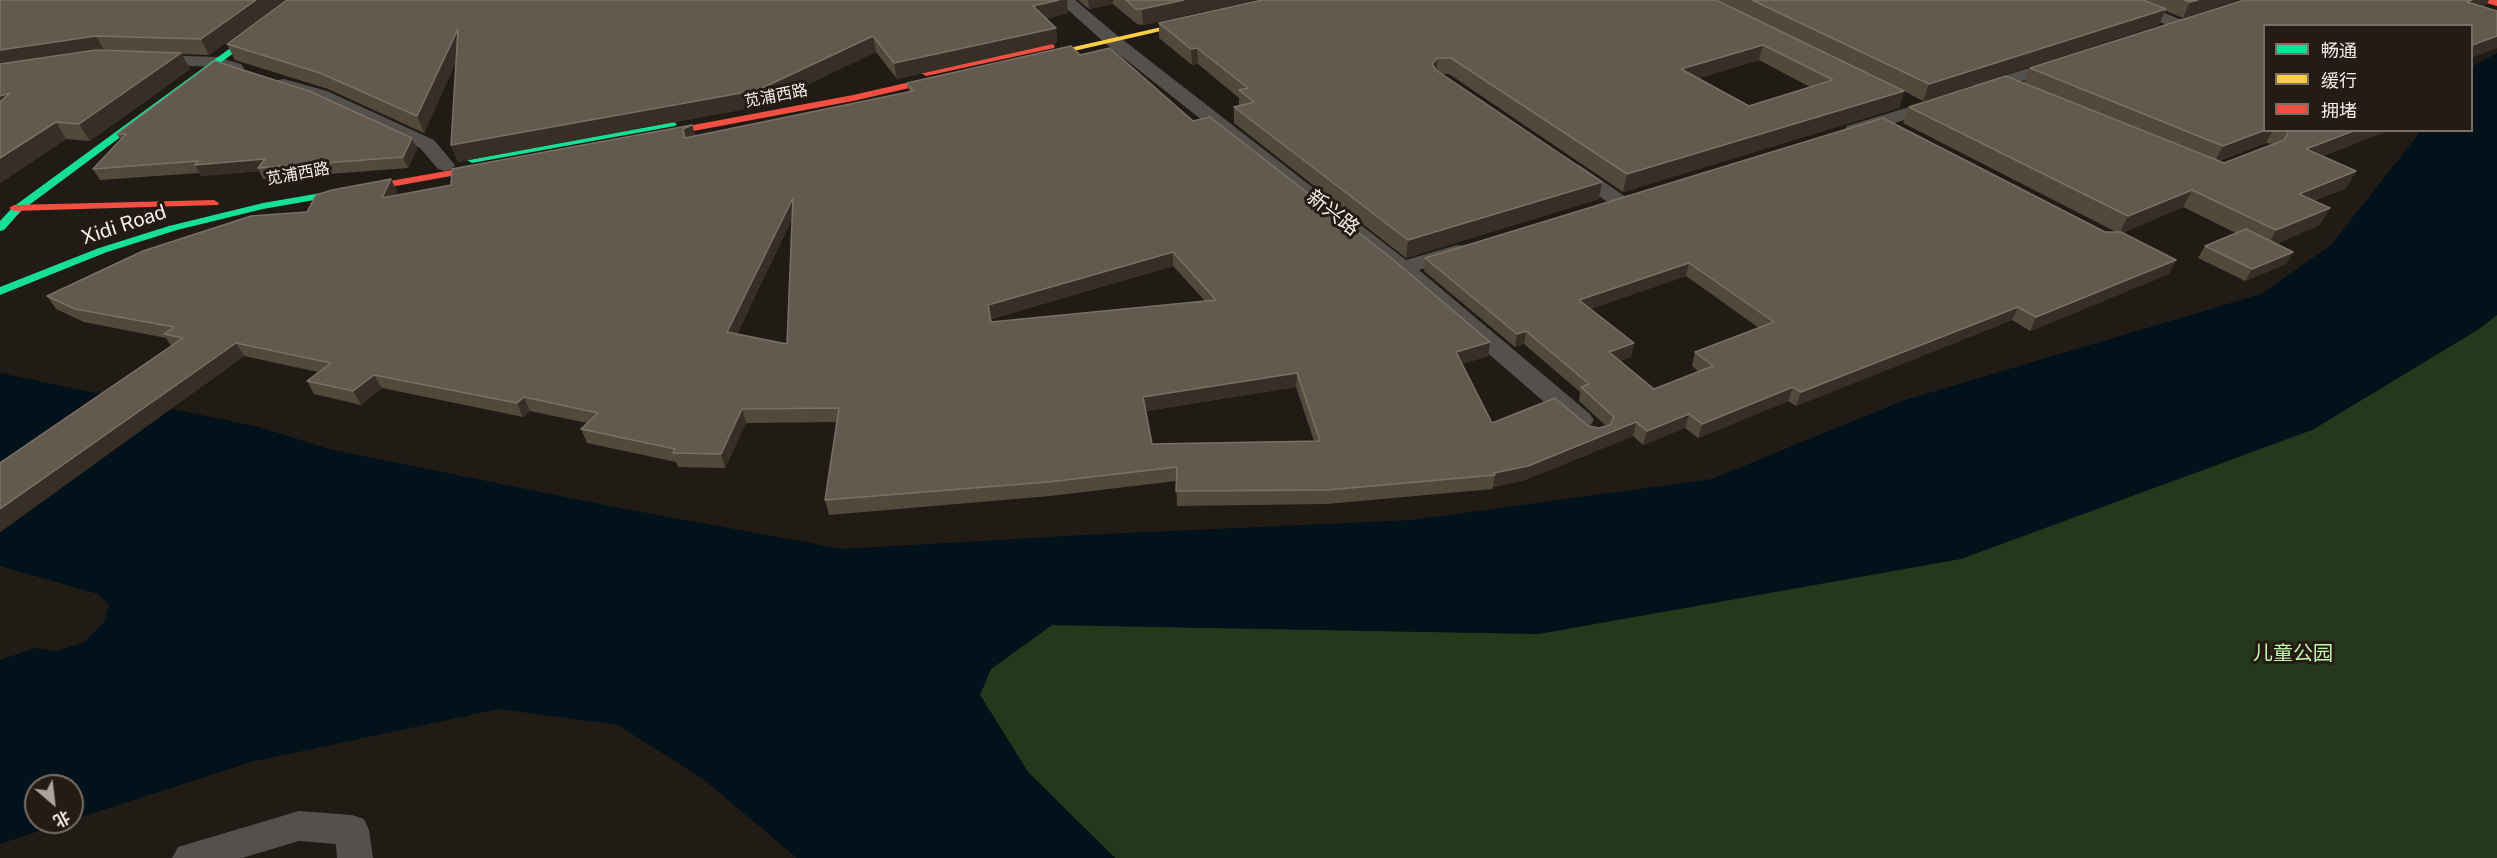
<!DOCTYPE html>
<meta charset="utf-8">
<style>
body{margin:0}
#map{position:relative;width:2497px;height:858px;overflow:hidden;background:#211b16;font-family:"Public Sans","Noto Sans SC",sans-serif}
canvas{display:block}
.legend{position:absolute;left:2263px;top:24px;width:210px;height:108px;box-sizing:border-box;background:#251b12;border:2px solid #786f68;margin:0;padding:8px 10px;list-style:none;font-size:18px;color:#f5eee8}
.legend li{display:flex;align-items:center;gap:12px;height:30px}
.legend b{width:30px;border:2px solid #786f68}
.north{position:absolute;left:24px;top:774px;width:60px;height:60px;box-sizing:border-box;background:#251b12;border:2px solid #786f68;border-radius:50%;rotate:152deg;font-size:16px;font-weight:700;line-height:24px;text-align:center;color:#f5eee8}
.north::after{content:'';display:block;margin:auto;width:21px;height:27px;background:#aba49e;clip-path:polygon(50% 0,100% 100%,50% 72%,0 100%)}
</style>
<div id="map">
<canvas width="2497" height="858"></canvas>
<ul class="legend">
<li><b style="height:8px;background:#16e098"></b>畅通</li>
<li><b style="height:8px;background:#ffcf43"></b>缓行</li>
<li><b style="height:8px;background:#f24e42"></b>拥堵</li>
</ul>
<div class="north">北</div>
</div>
<script>
const context = document.querySelector('canvas').getContext('2d');
context.lineJoin = 'round';
function fill(path, color) { context.fillStyle = color; context.fill(path, 'evenodd'); }
const shape = rows => new Path2D(rows.map(r => 'M' + r).join(''));
function trace(path, color, width, dash) { context.strokeStyle = color; context.lineWidth = width; context.lineCap = dash ? 'butt' : 'round'; context.setLineDash(dash || []); context.stroke(path); }
function label(font, color, halo, rows, align = 'center') {
  context.font = font + ' "Public Sans","Noto Sans SC",sans-serif'; context.lineWidth = 6; context.setLineDash([]); context.textBaseline = 'middle'; context.strokeStyle = halo; context.fillStyle = color; for (const [text, x, y, turn = 0] of rows) {
    context.save(); context.translate(x, y); context.rotate((+turn || 0) * Math.PI / 180); context.textAlign = isNaN(turn) ? turn : align; if (halo) context.strokeText(text, 0, 0); context.fillText(text, 0, 0); context.restore();
  }
}
fill(shape([
 [2497,315,2497,858,1115,858,1028,772,980,695,991,669,1052,625,1539,634,2312,430,2479,329]
]), '#25381c');
fill(shape([
 [2497,53,2497,315,2479,329,2312,430,1961,559,1539,634,1052,625,991,669,980,695,1028,772,1115,858,797,858,703,779,618,725,499,709,251,762,72,820,72,786,36,786,36,822,66,822,0,844,0,660,35,648,57,651,84,642,104,622,109,605,98,594,0,566,0,373,259,427,329,449,620,508,843,549,1083,535,1412,520,1712,479,1902,401,2261,294,2331,245,2421,131,2472,130,2472,67]
]), '#03121a');
fill(shape([
 [1057,0,1075,0,1118,36,1406,260,1457,245,1465,246,1468,251,1465,256,1419,270,1590,414,1594,420,1590,426,1581,428,1572,426,1395,273,1106,44,1057,0],
 [2110,0,2132,0,2187,22,2189,25,2181,30,2175,28,2112,3,2110,0],
 [153,55,217,57,241,64,244,68,241,72,235,73,215,67,147,64,144,60,147,56,153,55],
 [2059,59,2065,60,2068,64,2065,68,1980,94,1974,93,1971,89,1974,85,2059,59],
 [284,79,327,91,434,140,455,165,452,169,445,171,438,169,420,148,315,99,278,88,275,84,278,80,284,79],
 [1939,98,1945,99,1948,103,1945,107,1854,136,1847,134,1845,130,1847,126,1939,98],
 [1572,163,1579,165,1626,197,1629,201,1626,205,1612,205,1565,173,1562,169,1565,165,1572,163],
 [299,811,352,815,364,819,369,830,373,858,337,858,336,844,299,841,242,858,172,858,178,847,299,811]
]), '#54504c');
fill(shape([
 [296,0,305,0,21,211,4,230,0,231,0,221,13,207,296,0],
 [672,121,677,124,675,126,472,163,467,160,472,157,672,121],
 [379,183,384,186,383,188,263,209,177,230,107,252,0,295,0,287,99,248,169,226,263,203,379,183]
]), '#16e098');
fill(shape([
 [1281,0,1296,0,1030,61,1025,58,1281,0]
]), '#ffcf43');
fill(shape([
 [2482,0,2497,0,2497,6,2483,2,2482,0],
 [1051,43,1055,46,1054,48,926,76,921,73,1051,43],
 [950,73,953,74,953,78,853,101,651,139,646,136,651,133,853,95,950,73],
 [497,162,502,165,501,167,379,189,374,186,379,183,497,162],
 [214,200,219,203,218,205,14,211,9,208,14,205,214,200]
]), '#f24e42');
fill(shape([
 [0,0,285,0,209,55,182,54,190,69,90,141,66,139,0,183],
 [1078,0,1254,0,1143,25,1137,24,1113,4,1089,9],
 [1716,0,1841,61,1717,0,2238,0,2183,18,2166,11,2159,25,1923,101,1904,91,1899,108,1623,192,1449,74,1442,74,1602,182,1599,199,1406,258,1234,123,1234,107,1239,105,1239,98,1198,64,1192,65,1159,38,1159,23],
 [1759,60,1810,87,1749,106,1699,78],
 [2484,7,2497,11,2497,48,2472,57,2472,26,2265,130,2390,130,2323,156,2356,171,2346,188,2314,201,2330,208,2319,225,2276,244,2293,252,2286,264,2245,281,2198,258,2205,246,2236,233,2183,207,2122,233,2176,260,2169,274,2030,331,2012,320,1796,406,1788,401,1698,438,1685,428,1643,445,1633,436,1525,480,1493,487,1493,489,1327,504,1177,506,1176,481,1050,496,829,515,825,500,837,422,746,423,725,468,678,467,676,462,587,443,581,429,587,423,530,411,523,417,382,388,361,405,314,394,307,381,318,372,244,356,0,532,0,463,171,346,166,338,84,322,56,309,47,296,307,212,391,179,397,192,395,196,451,185,692,125,695,136,909,92,907,83,1080,55,1193,121,1490,342,1488,356,1462,364,1492,423,1588,426,1599,428,1606,426,1579,401,1580,392,1524,344,1515,347,1424,271,1425,258,2116,232,1903,123,1909,107,2024,83,2030,68],
 [2266,143,2273,144,2224,163,2219,161],
 [792,219,787,344,737,334],
 [1173,266,1205,301,991,322,991,319],
 [1686,276,1759,328,1695,352,1692,366,1698,371,1654,389,1620,361,1631,357,1634,343,1590,309],
 [1296,387,1314,441,1152,444,1146,411],
 [1068,13,1046,19,1056,28,1057,43,897,79,876,52,762,106,458,162,451,145,456,62,424,133,328,89,235,60,227,44],
 [117,134,417,149,408,168,263,179,259,171,201,176,199,173,100,180,93,169,121,140]
]), '#52483c');
fill(shape([
 [256,0,285,0,209,55,201,39],
 [1059,0,1067,0,1068,13,1035,22,1033,6],
 [1088,0,1113,0,1113,4,1089,9],
 [1184,0,1254,0,1143,25,1142,9],
 [2198,0,2238,0,2183,18,2190,2],
 [2472,0,2489,0,2484,8,2467,2],
 [2166,9,2159,25,1923,101,1929,84],
 [1056,28,1057,43,897,79,894,63],
 [458,29,464,45,424,133,417,116],
 [96,36,105,52,0,67,0,50],
 [873,36,876,52,762,106,458,162,451,145],
 [2497,36,2497,48,2472,57,2472,45],
 [1763,45,1759,60,1677,85,1681,69],
 [1197,48,1198,64,1192,65,1191,49],
 [181,53,190,69,90,141,79,124],
 [1438,58,1436,74,1432,64],
 [1904,91,1899,108,1623,192,1627,174],
 [10,93,0,116,0,96],
 [56,122,66,139,0,183,0,158],
 [692,125,696,137,686,142,683,129],
 [2265,130,2273,130,2266,143,2214,163,2223,146],
 [2356,130,2390,130,2297,166,2306,149],
 [412,138,417,149,408,168,403,157],
 [265,159,258,168,259,171,201,176,195,165],
 [2356,171,2346,188,2289,211,2299,194],
 [391,179,397,192,388,211,382,198],
 [1602,182,1599,199,1406,258,1408,240],
 [2192,190,2183,207,2119,234,2128,216],
 [793,198,796,211,731,346,727,332],
 [2330,208,2319,225,2266,248,2276,230],
 [1173,252,1173,266,990,319,988,305],
 [2293,252,2286,264,2245,281,2252,269],
 [2176,260,2169,274,2030,331,2036,317],
 [1689,263,1686,276,1576,314,1579,300],
 [2018,307,2012,320,1796,406,1801,392],
 [1526,331,1524,344,1515,347,1517,334],
 [1490,342,1488,356,1455,366,1456,352],
 [236,343,244,356,0,532,0,509],
 [1634,343,1631,357,1606,366,1609,352],
 [1297,373,1296,387,1144,411,1143,397],
 [374,375,382,388,361,405,353,391],
 [1793,387,1788,401,1698,438,1702,424],
 [524,397,530,411,523,417,517,403],
 [742,409,746,423,725,468,721,454],
 [1689,414,1685,428,1643,445,1647,431],
 [1636,422,1633,436,1525,480,1493,487,1495,475,1494,473]
]), '#372e25');
const building = shape([
 [0,0,256,0,201,39,96,36,0,50,0,0],
 [287,0,1059,0,1033,6,1056,28,894,63,873,36,758,90,451,145,458,29,417,116,320,73,227,44,287,0],
 [1126,0,1184,0,1142,9,1136,9,1126,0],
 [1262,0,1716,0,1904,91,1627,174,1451,58,1438,58,1432,64,1436,70,1602,182,1408,240,1234,107,1254,102,1239,90,1248,88,1197,48,1191,49,1159,23,1262,0],
 [1763,45,1833,80,1749,106,1681,69,1763,45],
 [1752,0,2143,0,2166,9,1929,84,1752,0],
 [2184,0,2198,0,2190,2,2184,0],
 [2244,0,2472,0,2467,2,2497,11,2497,36,2472,45,2472,26,2265,26,2265,130,2223,146,2030,68,2244,0],
 [1071,46,1080,55,1110,48,1193,121,1210,117,1395,261,1490,342,1456,352,1492,423,1555,398,1588,426,1599,428,1610,425,1614,417,1581,387,1589,384,1526,331,1517,334,1425,258,1883,118,2105,232,2121,232,2176,260,2036,317,2018,307,1801,392,1793,387,1702,424,1689,414,1647,431,1636,422,1528,466,1494,473,1495,475,1328,490,1176,491,1177,467,1048,482,825,500,839,408,742,409,721,454,673,453,675,449,581,429,598,413,524,397,517,403,374,375,353,391,307,381,331,363,236,343,0,509,0,463,183,338,164,334,174,327,75,309,47,296,143,251,251,216,307,212,316,195,332,190,391,179,382,198,451,185,452,169,692,125,683,129,685,138,913,91,907,83,1071,46],
 [793,198,787,344,727,332,793,198],
 [1173,252,1216,300,991,322,988,305,1173,252],
 [1689,263,1774,322,1695,352,1713,366,1654,389,1609,352,1634,343,1579,300,1689,263],
 [1297,373,1320,441,1152,444,1143,397,1297,373],
 [96,50,181,53,79,124,56,122,0,158,0,102,10,93,0,96,0,64,96,50],
 [215,61,309,91,412,138,403,157,258,168,265,159,195,165,198,161,93,169,126,134,117,134,215,61],
 [2006,76,2224,163,2284,140,2288,133,2286,130,2356,130,2306,149,2356,171,2299,194,2330,208,2276,230,2192,190,2128,216,1909,107,2006,76],
 [2246,229,2293,252,2252,269,2205,246,2246,229]
]);
fill(building, '#64594e');
trace(building, '#7a7166', 1.5);
label('16px', '#f5eee8', '#251b12', [
 ["苋浦西路",776,96,-11],
 ["苋浦西路",298,174,-10]
]);
label('20px', '#f5eee8', '#251b12', [
 ["新兴路",1333,213,38],
 ["Xidi Road",124,225,-18]
]);
label('20px', '#c0f7aa', '#251b12', [
 ["儿童公园",2293,654]
]);
</script>
